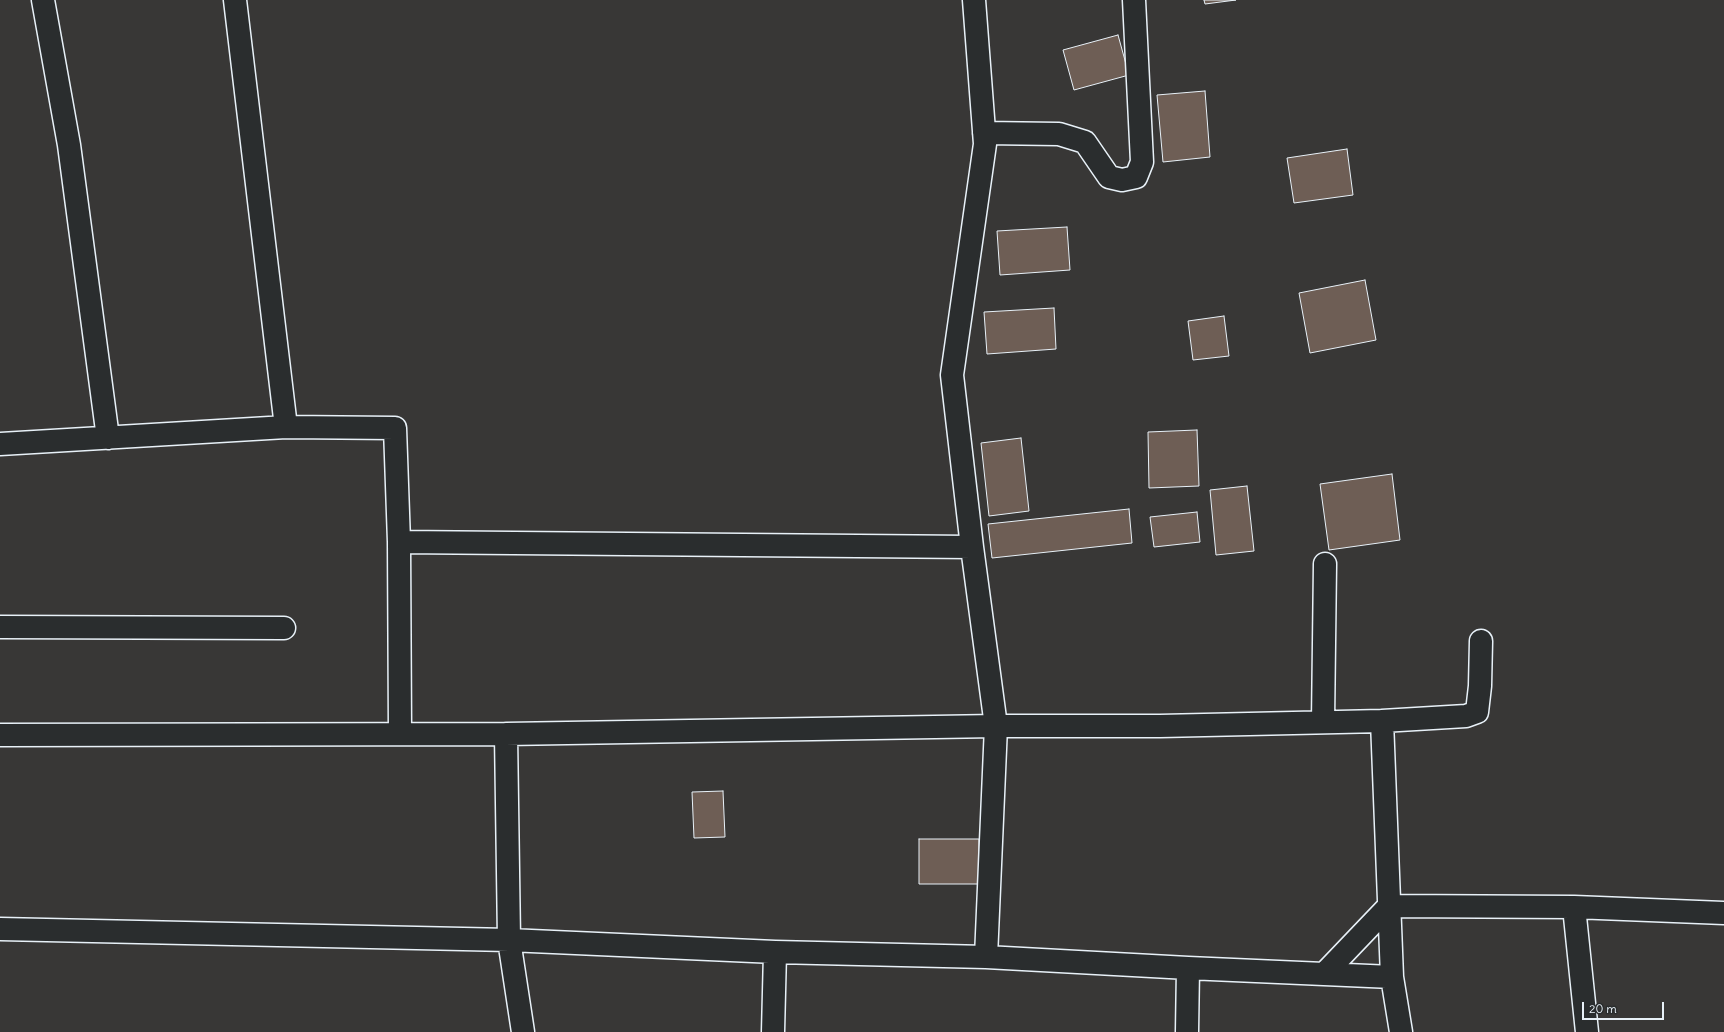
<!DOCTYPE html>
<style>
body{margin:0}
#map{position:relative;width:1724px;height:1032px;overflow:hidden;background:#383736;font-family:Delius,sans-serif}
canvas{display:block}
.scale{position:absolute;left:1582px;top:1002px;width:82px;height:18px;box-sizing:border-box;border:2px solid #e8f1f8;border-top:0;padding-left:5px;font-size:12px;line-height:14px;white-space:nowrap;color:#e8f1f8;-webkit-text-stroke:3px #2a2d2e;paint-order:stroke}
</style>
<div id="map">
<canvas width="1724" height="1032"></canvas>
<div class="scale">20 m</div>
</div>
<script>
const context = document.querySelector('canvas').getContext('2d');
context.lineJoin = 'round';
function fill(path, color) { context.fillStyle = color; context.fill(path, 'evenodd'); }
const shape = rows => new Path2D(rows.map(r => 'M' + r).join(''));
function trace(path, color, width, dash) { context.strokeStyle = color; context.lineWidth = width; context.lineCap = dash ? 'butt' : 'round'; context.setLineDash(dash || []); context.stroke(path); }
const building = shape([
 [1204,0,1236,0,1205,4,1204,0],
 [1118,35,1129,75,1074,90,1063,50,1118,35],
 [1205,91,1210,157,1163,162,1157,95,1205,91],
 [1347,149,1353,195,1294,203,1287,158,1347,149],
 [1067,227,1070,270,1000,275,997,231,1067,227],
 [1365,280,1376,340,1310,353,1299,293,1365,280],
 [1054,308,1056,349,987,354,984,312,1054,308],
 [1224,316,1229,356,1193,360,1188,321,1224,316],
 [1197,430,1199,486,1149,488,1148,432,1197,430],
 [1021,438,1029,511,989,516,981,443,1021,438],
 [1392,474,1400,540,1329,550,1320,484,1392,474],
 [1247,486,1254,551,1216,555,1210,490,1247,486],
 [1129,509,1132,543,992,558,988,524,1129,509],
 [1197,512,1200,542,1154,547,1150,517,1197,512],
 [723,791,725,837,694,838,692,792,723,791],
 [919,839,979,839,979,884,919,884,919,839]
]);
fill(building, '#6e5e55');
trace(building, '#e8f1f8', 1);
const minor = shape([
 [43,0,69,145,108,438],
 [984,133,1059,134,1085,142,1109,177,1122,180,1136,177,1142,162,1134,0],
 [286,427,395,428,399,542,972,547,996,726,986,957],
 [0,444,286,427,235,0],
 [399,542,400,734],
 [972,547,952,375,985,144,974,0],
 [0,627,284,628],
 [1382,721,1466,716,1477,712,1480,686,1481,641],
 [1323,722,1325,564],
 [506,734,509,940,523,1032],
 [0,735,506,734,996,726,1160,726,1382,721,1392,977,1401,1032],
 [1574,907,1724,913],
 [0,929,509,940,775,952,986,957,1188,968,1392,977],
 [1324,974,1389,906,1574,907,1587,1032],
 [773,1032,775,952],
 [1187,1032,1188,968]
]);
trace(minor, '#e8f1f8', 25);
trace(minor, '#2a2d2e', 22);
</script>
